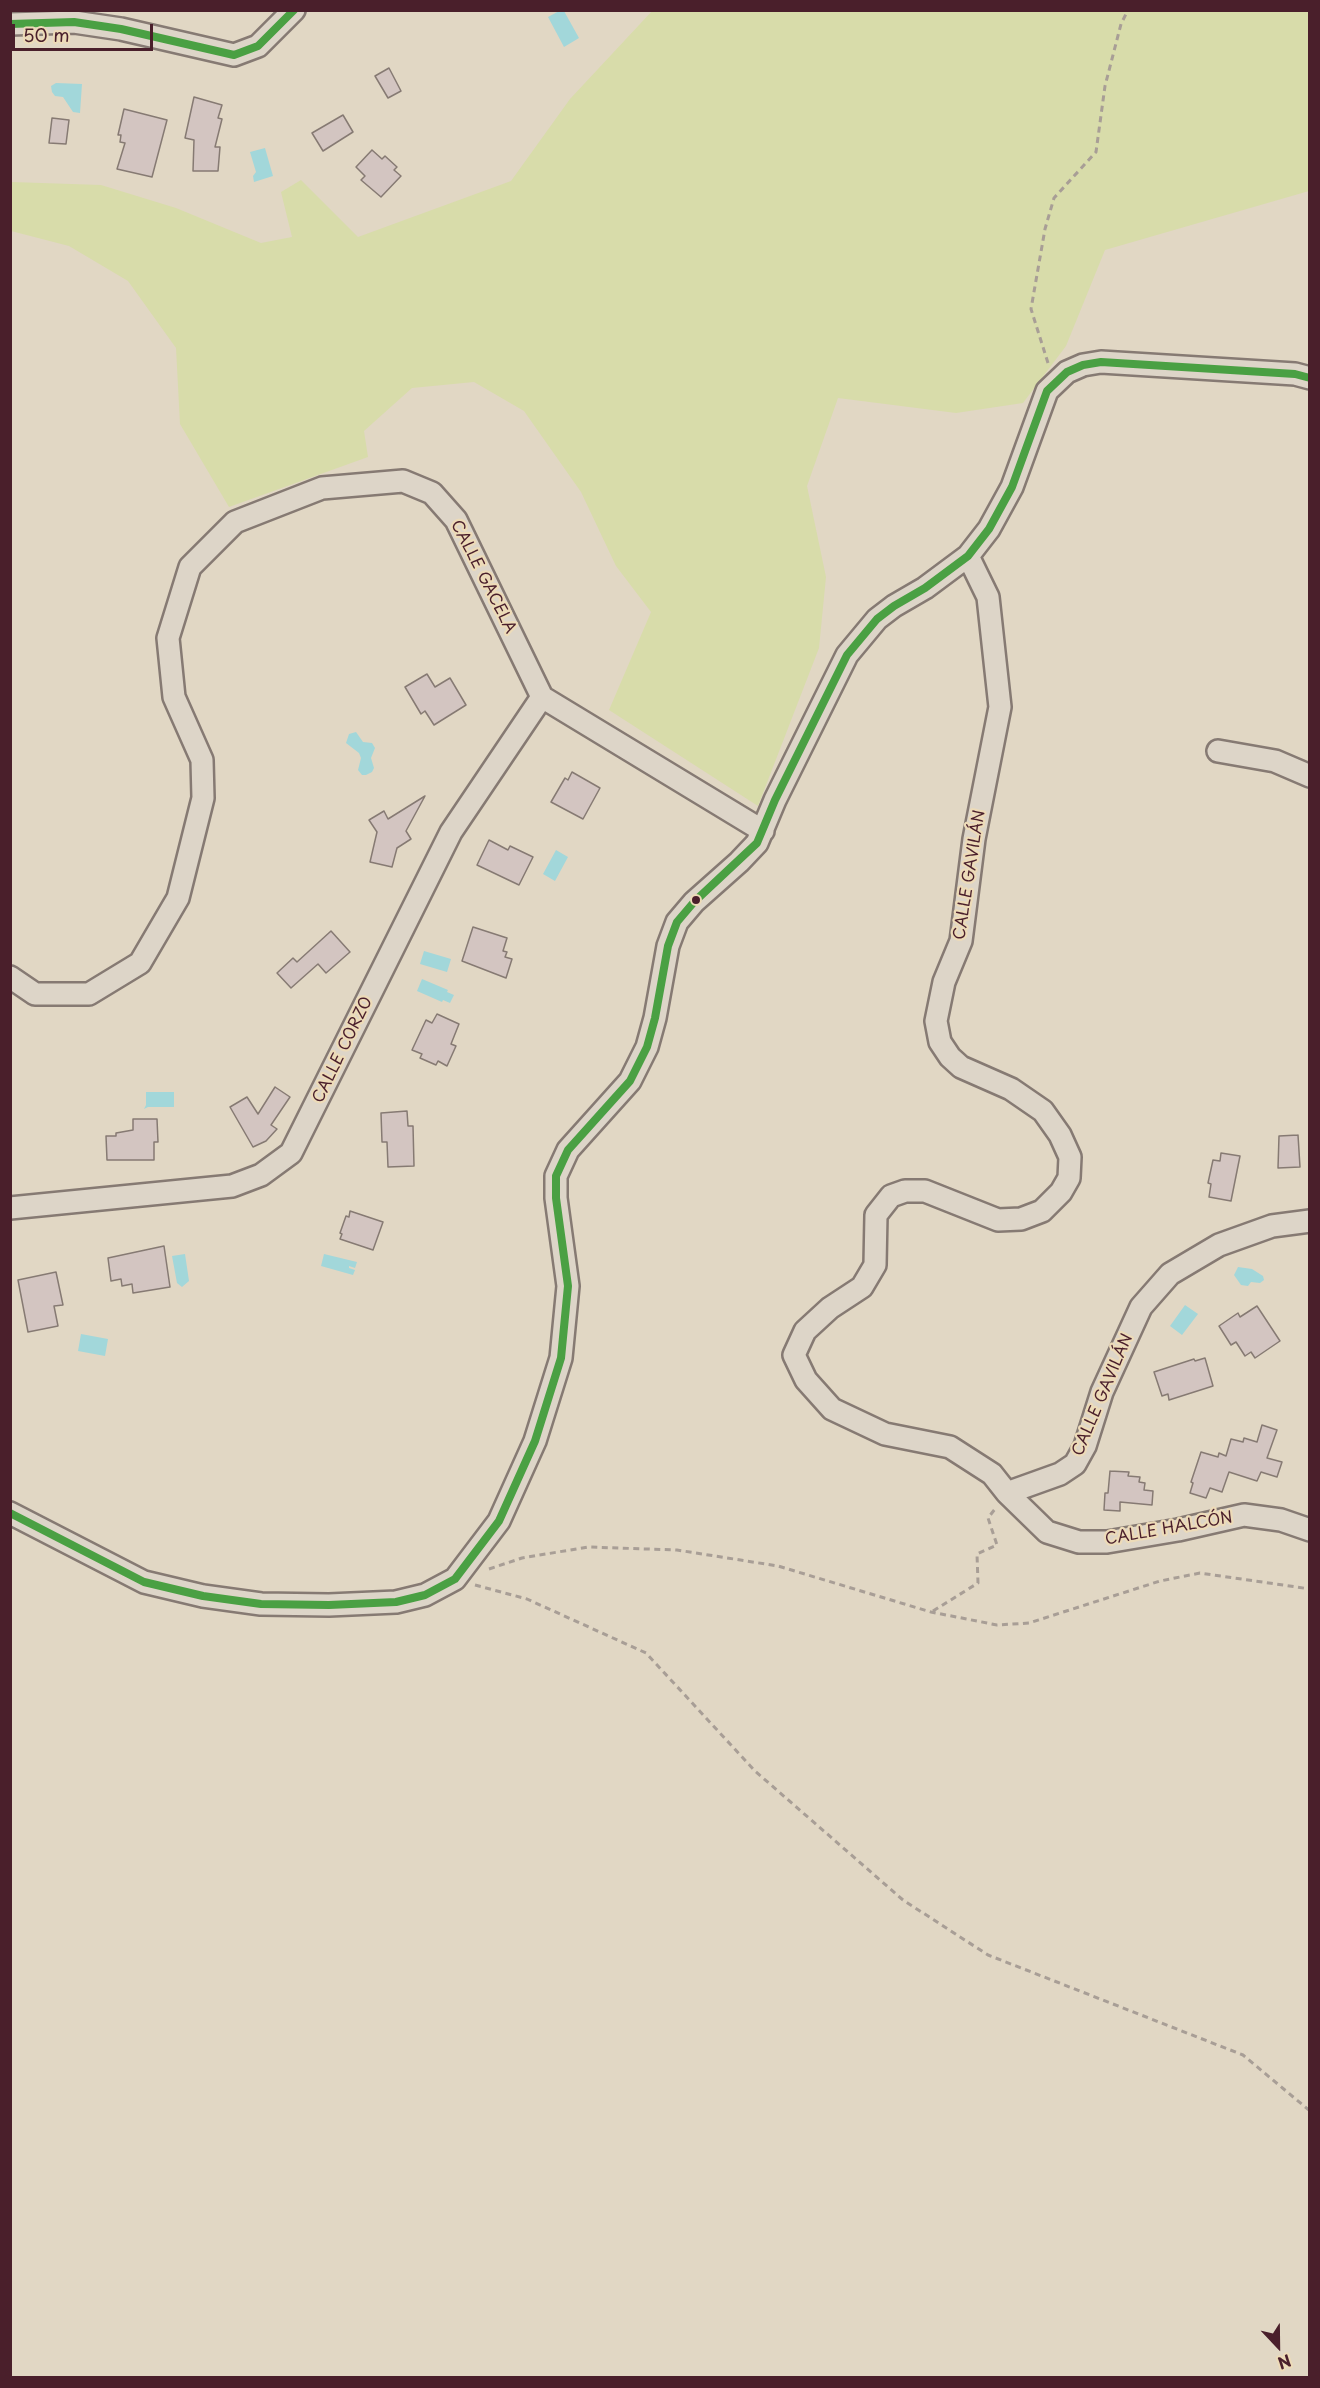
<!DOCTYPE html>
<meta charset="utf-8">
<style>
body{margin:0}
#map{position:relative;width:1320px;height:2388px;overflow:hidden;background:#e1d7c4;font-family:"Playpen Sans",sans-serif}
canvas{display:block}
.frame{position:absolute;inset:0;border:12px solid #4a1f2b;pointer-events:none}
.north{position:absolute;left:1248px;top:2316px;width:60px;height:60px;-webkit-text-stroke:4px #eddbb8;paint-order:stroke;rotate:158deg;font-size:16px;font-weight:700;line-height:24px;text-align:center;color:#4a1f2b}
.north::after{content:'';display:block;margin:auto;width:21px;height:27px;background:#4a1f2b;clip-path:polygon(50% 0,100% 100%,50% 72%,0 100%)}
.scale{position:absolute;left:12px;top:24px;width:141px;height:27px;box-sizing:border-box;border:3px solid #4a1f2b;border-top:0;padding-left:8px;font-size:18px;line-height:21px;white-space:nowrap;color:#4a1f2b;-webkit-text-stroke:4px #eddbb8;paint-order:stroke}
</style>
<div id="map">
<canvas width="1320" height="2388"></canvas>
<div class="frame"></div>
<div class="north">N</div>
<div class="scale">50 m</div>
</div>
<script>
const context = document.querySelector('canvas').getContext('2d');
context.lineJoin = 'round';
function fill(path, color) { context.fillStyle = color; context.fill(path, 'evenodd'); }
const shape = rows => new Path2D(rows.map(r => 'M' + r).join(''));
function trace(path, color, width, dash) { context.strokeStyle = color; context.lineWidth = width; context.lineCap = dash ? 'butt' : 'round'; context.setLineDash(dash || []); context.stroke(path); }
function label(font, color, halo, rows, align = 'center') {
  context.font = font + ' "Playpen Sans",sans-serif'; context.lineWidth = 4.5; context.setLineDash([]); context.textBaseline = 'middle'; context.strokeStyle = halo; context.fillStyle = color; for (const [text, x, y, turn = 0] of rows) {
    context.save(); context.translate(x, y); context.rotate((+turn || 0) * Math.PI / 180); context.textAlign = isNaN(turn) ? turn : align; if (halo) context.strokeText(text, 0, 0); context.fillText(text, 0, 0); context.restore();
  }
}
fill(shape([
 [653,10,1309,11,1309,191,1105,250,1066,346,1023,403,956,413,838,398,807,486,826,577,819,648,758,806,609,710,651,612,616,566,581,492,524,411,474,382,412,388,364,431,368,457,229,507,180,424,176,348,128,281,69,246,11,231,11,182,101,185,176,208,261,243,292,237,281,192,301,180,358,237,511,181,570,99]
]), '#d8dcaa');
fill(shape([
 [561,10,564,11,579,38,564,47,548,17],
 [56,83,82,84,80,113,73,112,63,97,55,96,52,92,51,86],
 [265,148,273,176,254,182,253,176,256,172,250,152],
 [356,732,363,742,372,743,375,748,371,758,374,768,372,772,366,775,362,775,358,770,361,758,359,753,346,743,349,734],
 [556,850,568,857,555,881,543,874],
 [424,951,451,959,447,972,420,964],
 [422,979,448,990,447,992,454,995,450,1003,443,1000,442,1002,417,991],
 [146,1092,174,1092,174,1107,148,1107,144,1109,146,1105],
 [185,1254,189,1281,182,1287,177,1283,172,1256],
 [324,1254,357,1262,355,1268,349,1266,349,1268,355,1270,353,1275,321,1266],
 [1238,1267,1252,1269,1263,1276,1264,1280,1260,1283,1251,1282,1248,1286,1241,1285,1234,1275],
 [1185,1305,1198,1314,1182,1335,1170,1326],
 [81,1334,108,1339,105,1356,78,1351]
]), '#a2d7da');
const building = shape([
 [389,68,401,91,388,98,375,76,389,68],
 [194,97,222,105,218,118,222,119,215,147,220,147,218,171,193,171,194,140,185,138,194,97],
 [124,109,167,120,152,177,117,169,125,143,120,142,121,135,118,135,124,109],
 [343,115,353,132,323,151,312,133,343,115],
 [52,118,69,120,66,144,49,143,52,118],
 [372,150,382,159,385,156,397,167,394,170,401,176,381,197,361,180,365,176,356,167,372,150],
 [427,674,435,687,450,678,466,705,434,725,425,711,421,714,405,687,427,674],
 [572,772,600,788,583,819,551,802,565,778,568,780,572,772],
 [425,796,406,831,411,839,397,848,392,867,370,862,377,832,369,820,384,811,388,819,425,796],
 [489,840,508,850,510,846,533,857,519,885,477,865,489,840],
 [473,927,507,938,503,951,507,952,505,957,512,959,506,978,462,961,473,927],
 [331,931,350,952,326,973,318,964,291,988,277,973,293,958,297,962,331,931],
 [437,1014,459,1024,451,1044,456,1046,447,1066,438,1061,436,1065,420,1058,422,1054,412,1050,426,1020,432,1023,437,1014],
 [275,1087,290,1097,271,1125,277,1129,266,1141,253,1147,230,1107,247,1097,258,1114,275,1087],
 [407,1111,408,1126,413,1126,414,1166,388,1167,387,1142,382,1142,381,1113,407,1111],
 [133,1119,157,1119,158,1142,154,1142,154,1160,107,1160,106,1136,116,1136,116,1133,133,1130,133,1119],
 [1298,1135,1300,1167,1278,1168,1279,1136,1298,1135],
 [1221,1153,1240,1156,1231,1201,1209,1197,1211,1184,1208,1183,1213,1160,1220,1161,1221,1153],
 [350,1211,383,1222,373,1250,340,1239,342,1234,340,1233,346,1216,349,1217,350,1211],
 [164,1246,170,1287,133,1293,132,1284,122,1286,121,1279,111,1281,108,1258,164,1246],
 [56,1272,63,1305,54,1306,58,1326,28,1332,18,1280,56,1272],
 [1257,1306,1280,1341,1255,1358,1251,1352,1245,1356,1236,1342,1231,1345,1219,1326,1238,1313,1240,1317,1257,1306],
 [1205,1358,1213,1386,1169,1400,1168,1394,1162,1396,1154,1372,1194,1359,1195,1361,1205,1358],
 [1262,1425,1277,1430,1267,1458,1282,1462,1277,1477,1261,1472,1257,1481,1229,1472,1222,1492,1210,1488,1206,1498,1190,1493,1193,1483,1191,1482,1201,1452,1218,1457,1219,1453,1226,1456,1231,1439,1243,1442,1244,1438,1257,1442,1262,1425],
 [1110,1471,1129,1472,1128,1476,1140,1477,1139,1482,1145,1483,1144,1490,1153,1491,1152,1505,1120,1502,1120,1511,1104,1510,1105,1493,1108,1493,1110,1471]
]);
fill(building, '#d3c5c1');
trace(building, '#867a73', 1.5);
const minor = shape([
 [10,24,74,22,121,29,234,55,258,46,294,10],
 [968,556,988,597,1000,707,974,839,961,941,944,982,936,1021,940,1042,950,1057,961,1067,1011,1089,1043,1111,1060,1135,1070,1157,1069,1178,1061,1192,1042,1211,1021,1219,998,1220,925,1191,905,1191,891,1196,876,1215,875,1265,862,1287,830,1308,805,1331,794,1355,806,1380,832,1409,885,1434,950,1447,992,1474,1007,1493,1060,1474,1075,1464,1085,1446,1102,1392,1141,1307,1170,1274,1219,1245,1272,1226,1310,1221],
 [1218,751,1275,761,1310,776],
 [10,977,35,994,89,994,140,963,178,898,203,798,202,760,174,697,168,638,190,567,235,522,322,488,403,481,432,493,456,520,542,697,763,831],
 [10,1208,232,1186,261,1175,291,1153,451,832,542,697],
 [1007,1493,1047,1532,1079,1542,1107,1542,1178,1530,1244,1515,1281,1520,1310,1530],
 [10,1513,144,1582,203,1596,261,1604,329,1605,396,1602,425,1595,455,1579,499,1521,535,1441,561,1358,568,1286,556,1198,556,1176,568,1150,630,1081,647,1047,655,1018,668,946,677,922,694,902,739,862,757,843,775,800,847,655,877,619,894,606,925,588,968,556,989,529,1012,487,1047,391,1067,372,1083,365,1101,362,1295,374,1310,378]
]);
trace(minor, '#867a73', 26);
trace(shape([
 [1048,363,1031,309,1045,229,1054,198,1096,152,1105,86,1121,24,1128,10],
 [489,1569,522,1558,588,1547,677,1550,778,1566,931,1612,997,1625,1029,1623,1160,1581,1200,1573,1310,1589],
 [475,1585,527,1599,646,1653,755,1771,903,1900,988,1955,1243,2055,1310,2111],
 [933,1611,978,1583,977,1554,997,1545,988,1518,995,1509]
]), '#a89e96', 3, [6, 4.5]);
trace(minor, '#ddd5c8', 21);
trace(shape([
 [10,24,74,22,121,29,234,55,258,46,294,10],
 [10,1513,144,1582,203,1596,261,1604,329,1605,396,1602,425,1595,455,1579,499,1521,535,1441,561,1358,568,1286,556,1198,556,1176,568,1150,630,1081,647,1047,655,1018,668,946,677,922,694,902,757,843,775,800,847,655,877,619,894,606,925,588,968,556,989,529,1012,487,1047,391,1067,372,1083,365,1101,362,1295,374,1310,378]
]), '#4aa043', 8);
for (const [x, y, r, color] of [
 [696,900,5,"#4a1f2b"]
]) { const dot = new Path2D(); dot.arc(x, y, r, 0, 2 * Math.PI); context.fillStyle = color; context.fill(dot); trace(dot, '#eddbb8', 2); }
label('16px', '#4a1f2b', '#eddbb8', [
 ["CALLE GACELA",483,577,63],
 ["CALLE GAVILÁN",970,875,-81],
 ["CALLE CORZO",343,1050,-64],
 ["CALLE GAVILÁN",1103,1395,-67],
 ["CALLE HALCÓN",1169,1529,-10]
]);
</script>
